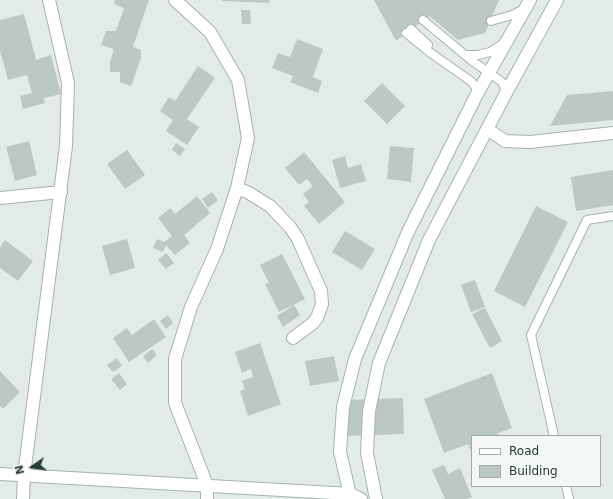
<!DOCTYPE html>
<style>
body{margin:0}
#map{position:relative;width:613px;height:499px;overflow:hidden;background:#e3ebe7;font-family:"DejaVu Sans",sans-serif}
canvas{display:block}
.legend{position:absolute;left:471px;top:435px;width:130px;height:52px;box-sizing:border-box;background:#f3f8f5;border:1px solid #a1aca8;margin:0;padding:5px 7px;list-style:none;font-size:12px;color:#253a34}
.legend li{display:flex;align-items:center;gap:8px;height:20px}
.legend b{width:20px;border:1px solid #a1aca8}
.north{position:absolute;left:12px;top:447px;width:40px;height:40px;-webkit-text-stroke:3px #f3f8f5;paint-order:stroke;rotate:257deg;font-size:11px;font-weight:700;line-height:16px;text-align:center;color:#253a34}
.north::after{content:'';display:block;margin:auto;width:14px;height:18px;background:#253a34;clip-path:polygon(50% 0,100% 100%,50% 72%,0 100%)}
</style>
<div id="map">
<canvas width="613" height="499"></canvas>
<ul class="legend">
<li><b style="height:5px;background:#fff"></b>Road</li>
<li><b style="height:11px;background:#bcc8c3"></b>Building</li>
</ul>
<div class="north">N</div>
</div>
<script>
const context = document.querySelector('canvas').getContext('2d');
context.lineJoin = 'round';
function fill(path, color) { context.fillStyle = color; context.fill(path, 'evenodd'); }
const shape = rows => new Path2D(rows.map(r => 'M' + r).join(''));
function trace(path, color, width, dash) { context.strokeStyle = color; context.lineWidth = width; context.lineCap = dash ? 'butt' : 'round'; context.setLineDash(dash || []); context.stroke(path); }
fill(shape([
 [115,0,149,0,133,47,141,50,141,58,131,86,120,82,120,72,110,72,110,62,114,49,101,45,106,31,116,31,124,8,114,4],
 [222,0,269,0,269,3,222,1],
 [374,0,499,0,485,33,458,40,429,16,396,41],
 [241,10,250,10,251,24,242,24],
 [24,14,36,60,51,55,61,94,44,98,45,103,23,109,20,96,32,93,27,75,8,80,0,51,0,20],
 [297,39,323,49,313,77,322,81,318,93,290,82,293,76,272,68,278,53,290,57],
 [198,66,215,78,187,119,199,127,187,145,166,131,173,120,160,111,169,97,175,101],
 [382,83,405,106,387,124,364,101],
 [613,91,613,120,550,126,567,95],
 [29,141,37,175,15,181,6,147],
 [176,143,185,149,180,156,172,150],
 [390,146,414,148,411,182,387,179],
 [127,150,145,175,125,189,107,164],
 [304,152,345,202,319,224,304,206,309,202,303,194,313,186,307,179,299,185,285,168],
 [345,156,348,168,361,164,366,181,340,188,332,160],
 [613,170,613,205,576,211,571,177],
 [212,192,218,200,208,208,202,199],
 [197,196,210,213,184,235,190,243,175,255,166,245,163,252,153,248,157,239,164,242,172,236,158,218,170,208,175,214],
 [536,206,568,222,525,307,494,291],
 [345,231,375,249,362,270,332,252],
 [127,239,135,268,110,275,102,246],
 [5,240,33,261,18,281,0,268,0,247],
 [166,253,174,263,166,269,158,260],
 [282,254,305,299,279,312,265,284,269,283,260,265],
 [475,280,485,307,471,312,461,285],
 [294,305,300,315,283,327,277,316],
 [485,308,502,341,490,348,472,314],
 [168,315,173,323,166,329,160,321],
 [154,319,166,337,129,362,113,338,127,328,132,335],
 [260,343,281,404,248,416,240,391,245,389,242,381,253,377,251,369,242,373,235,352],
 [152,349,157,355,148,363,143,356],
 [334,356,339,381,310,386,305,361],
 [117,358,122,366,113,372,107,365],
 [0,371,20,392,3,409,0,406],
 [119,373,127,384,120,390,111,379],
 [492,373,512,428,498,433,500,436,472,436,472,455,468,444,444,453,424,399],
 [403,398,404,434,347,436,346,400],
 [444,465,448,474,460,468,472,497,467,499,445,499,432,470]
]), '#bcc8c3');
const lane = shape([
 [423,20,471,60,502,82,504,86,506,93],
 [491,21,512,15,524,9],
 [411,29,428,45],
 [406,33,428,51,472,82,477,90,477,94],
 [466,55,478,55,490,52,503,44],
 [554,436,531,335,587,220,613,216],
 [566,486,569,499]
]);
const street = shape([
 [175,0,210,32,238,80,248,138,237,188,217,249,191,307,175,359,175,403,207,485,207,499],
 [487,129,505,141,530,142,613,133],
 [237,188,249,193,270,206,290,227,298,239,321,291,322,304,317,318,313,323,293,338],
 [0,198,61,192],
 [23,499,24,475,66,146,68,83,49,0]
]);
const secondary = shape([
 [0,474,351,494,361,499],
 [351,499,340,452,343,407,355,359,408,232,477,94,530,0],
 [376,499,367,453,369,411,379,363,429,240,506,93,557,0]
]);
trace(lane, '#a6b2ae', 10);
trace(street, '#a6b2ae', 14);
trace(secondary, '#a3b5ae', 14);
trace(lane, '#fff', 8);
trace(street, '#fff', 12);
trace(secondary, '#fff', 12);
</script>
